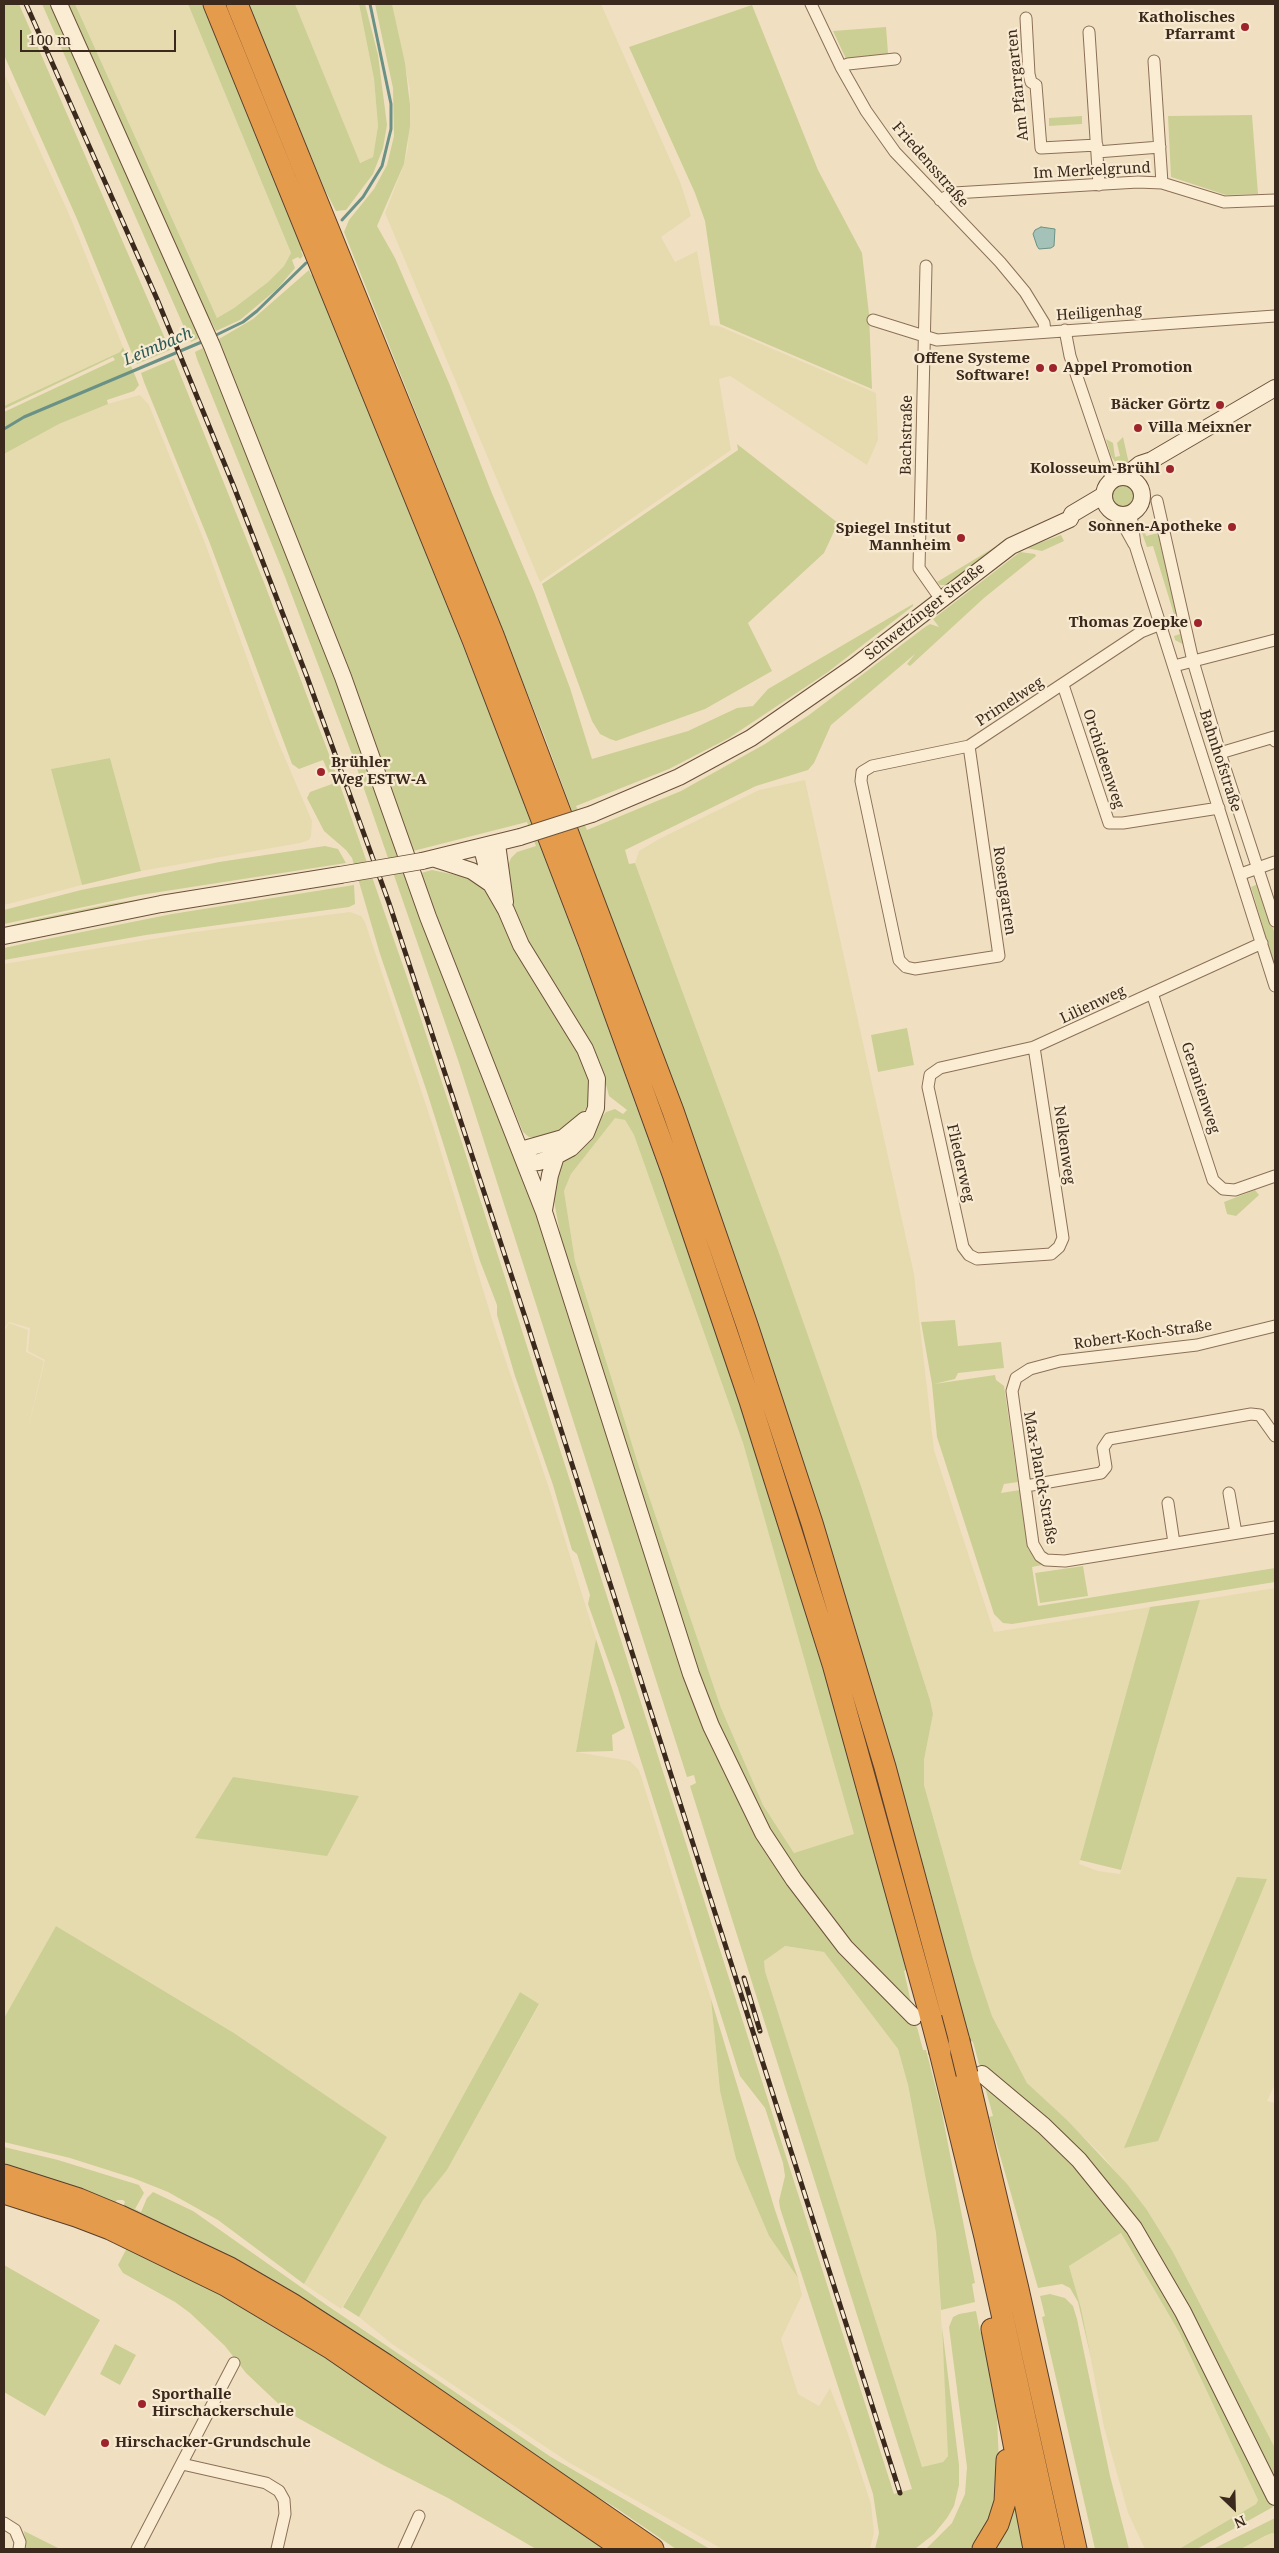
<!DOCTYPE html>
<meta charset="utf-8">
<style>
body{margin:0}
#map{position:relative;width:1279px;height:2553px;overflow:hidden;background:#f0e0c1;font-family:"Noto Serif",serif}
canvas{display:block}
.frame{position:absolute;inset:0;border:5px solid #3a291c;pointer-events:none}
.north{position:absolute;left:1209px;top:2483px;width:50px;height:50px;-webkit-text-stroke:4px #f7ead1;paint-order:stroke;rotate:156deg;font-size:14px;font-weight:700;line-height:20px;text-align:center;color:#3a291c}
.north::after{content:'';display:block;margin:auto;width:18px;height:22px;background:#3a291c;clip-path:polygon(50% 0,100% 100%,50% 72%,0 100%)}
.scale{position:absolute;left:20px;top:30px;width:156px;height:22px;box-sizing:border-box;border:2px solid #3a291c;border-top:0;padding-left:6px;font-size:15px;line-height:18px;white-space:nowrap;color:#3a291c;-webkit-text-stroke:4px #f7ead1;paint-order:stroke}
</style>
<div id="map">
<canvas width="1279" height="2553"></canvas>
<div class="frame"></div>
<div class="north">N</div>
<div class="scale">100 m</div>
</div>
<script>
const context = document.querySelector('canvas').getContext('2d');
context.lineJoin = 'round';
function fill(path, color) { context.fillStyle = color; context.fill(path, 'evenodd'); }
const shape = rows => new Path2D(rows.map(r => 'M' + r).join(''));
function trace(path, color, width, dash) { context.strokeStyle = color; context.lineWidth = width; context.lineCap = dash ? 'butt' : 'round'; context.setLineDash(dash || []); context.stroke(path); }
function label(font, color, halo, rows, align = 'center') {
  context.font = font + ' "Noto Serif",serif'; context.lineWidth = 4.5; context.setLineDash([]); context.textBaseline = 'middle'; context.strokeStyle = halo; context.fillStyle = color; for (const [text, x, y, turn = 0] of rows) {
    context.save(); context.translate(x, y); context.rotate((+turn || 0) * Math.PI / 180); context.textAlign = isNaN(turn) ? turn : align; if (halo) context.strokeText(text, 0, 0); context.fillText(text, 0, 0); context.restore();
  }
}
fill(shape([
 [75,4,188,4,291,253,284,266,268,282,234,308,217,318],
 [295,4,359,4,374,79,378,126,373,157,359,163],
 [392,4,601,4,681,184,691,216,661,237,675,262,697,251,710,325,719,326,876,393,878,440,867,465,730,376,719,379,731,450,540,582,385,213,404,164,408,147,410,90],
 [4,73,69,214,123,347,120,352,4,406],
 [140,395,149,405,205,543,276,737,312,821,311,836,309,840,300,843,141,871,110,758,52,769,82,885,4,905,4,454,59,424,107,404],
 [805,780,914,1274,934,1450,994,1632,1150,1607,1079,1864,1098,1871,1120,1874,1200,1600,1275,1588,1275,2084,1267,2101,1275,2103,1275,2448,1173,2252,1147,2210,1102,2155,1027,2083,992,2016,973,1959,924,1785,924,1760,933,1714,930,1700,862,1489,755,1188,635,863,639,851,659,839,759,790],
 [350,912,361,916,365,922,433,1126,496,1332,548,1485,596,1639,576,1752,630,1761,639,1770,711,1999,720,2091,736,2159,769,2236,798,2278,802,2295,781,2339,798,2394,819,2406,830,2388,847,2431,871,2504,874,2533,870,2549,722,2549,568,2462,392,2344,359,2317,423,2200,447,2170,539,2005,520,1992,414,2185,341,2309,304,2284,386,2137,234,2033,56,1926,4,2018,4,1331,9,1323,28,1330,26,1352,44,1361,25,1441,45,1360,28,1351,30,1328,9,1322,4,1329,4,964,194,932],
 [615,1117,625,1120,634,1135,743,1443,855,1835,794,1853,763,1805,721,1708,640,1470,575,1261,564,1191,571,1174],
 [784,1946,824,1952,898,2049,908,2085,936,2233,949,2448,948,2456,943,2462,922,2467,919,2460,765,1971,764,1961],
 [1121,2233,1179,2332,1258,2500,1256,2504,1179,2549,1145,2549,1128,2513,1104,2427,1081,2308,1069,2266],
 [1272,2533,1275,2534,1275,2549,1241,2549]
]), '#e6dbae');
fill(shape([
 [4,4,19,4,170,350,137,364,133,356,77,219,4,55],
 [42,4,53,4,199,338,191,342,187,334],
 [65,4,75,4,217,318,234,308,268,282,284,266,291,253,188,4,202,4,303,250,301,251,303,256,300,259,298,257,292,260,295,268,277,289,240,320,216,331,211,321,208,322],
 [248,4,295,4,360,163,373,157,378,126,374,79,359,4,365,4,378,55,387,125,383,148,373,174,346,210,336,211,325,190],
 [375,4,392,4,405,63,410,105,410,126,404,164,377,226,395,258,449,383,491,491,534,592,570,688,592,759,688,731,737,708,753,706,768,689,913,604,913,606,828,672,729,738,669,769,576,806,587,830,681,791,765,744,809,715,925,627,930,624,939,627,933,619,1020,552,1035,554,1036,556,984,598,910,666,907,664,915,654,831,725,814,763,808,770,756,786,625,850,629,864,635,863,780,1256,862,1489,930,1700,933,1714,924,1760,924,1785,973,1959,992,2016,1027,2083,1068,2121,1127,2184,1147,2210,1173,2252,1275,2448,1275,2486,1188,2309,1037,2113,979,2064,973,2042,970,2041,931,1894,854,1624,790,1421,721,1217,544,735,344,232,349,220,374,189,387,165,394,136,393,88],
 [752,5,818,170,862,253,869,314,872,389,720,324,705,221,695,193,629,47],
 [886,27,888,53,883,59,847,61,833,31],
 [1252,115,1258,194,1226,195,1171,177,1168,116],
 [1082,116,1082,124,1049,126,1049,118],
 [309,270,311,275,313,274,410,513,498,734,590,978,679,1225,739,1402,820,1659,855,1779,906,1970,904,1971,912,2007,859,1954,779,1850,706,1700,563,1249,554,1201,558,1166,606,1112,615,1109,623,1114,627,1110,609,1096,600,1062,541,968,514,913,508,888,507,868,511,858,517,852,536,846,527,822,413,851,221,351,223,350,219,339,253,319],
 [615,1118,625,1120,634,1135,743,1443,854,1834,794,1853,763,1805,721,1708,640,1470,575,1261,564,1191,571,1174],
 [123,347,139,385,134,391,107,400,108,404,59,424,4,454,4,412,115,360,113,357,4,409,4,406,120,352],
 [203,348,208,358,211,357,262,484,552,1257,710,1739,871,1984,917,2027,923,2050,926,2050,941,2108,975,2283,972,2284,975,2302,941,2310,936,2233,908,2085,898,2049,824,1952,785,1946,764,1961,765,1971,922,2467,943,2462,948,2456,942,2327,959,2465,959,2485,954,2506,947,2518,934,2534,915,2549,875,2549,879,2533,873,2494,780,2208,779,2201,785,2176,783,2163,765,2108,740,2076,618,1688,588,1604,590,1595,577,1554,572,1550,553,1485,515,1376,497,1315,497,1305,480,1261,427,1092,380,954,352,858,346,850,324,831,307,798,310,792,332,784,331,778,323,760,299,769,292,764,209,541,144,382,141,373,174,359,265,585,333,765,408,980,462,1143,894,2494,912,2489,690,1786,696,1783,694,1775,687,1777,458,1060,353,757,285,577,197,359,195,352],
 [1123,437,1129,464,1124,467,1116,463,1111,456,1106,439,1113,443,1115,457,1120,456,1117,443],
 [737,444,838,523,824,553,748,623,772,671,705,709,616,741,610,739,600,734,592,721,542,584,738,450],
 '1112 496a12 12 0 1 1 24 0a12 12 0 1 1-24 0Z',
 [1157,526,1158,526,1186,646,1175,640,1174,636,1180,634,1153,546,1147,547,1141,530,1144,529,1146,536,1158,533],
 [1061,535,1064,541,1042,551,1026,548],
 [995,547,996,549,948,585,940,585,937,582],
 [110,758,141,871,82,885,51,769],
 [325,846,338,849,346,863,140,895,4,924,4,910,81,890,219,862],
 [338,868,4,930,4,927,41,918,109,904],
 [432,870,470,878,481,883,568,1033,589,1074,589,1100,586,1109,561,1130,537,1137,529,1137,523,1132,442,938,421,873],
 [1258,884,1275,934,1275,967,1251,887],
 [354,885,355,904,349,907,146,935,4,960,4,948,27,943,172,914],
 [907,1028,914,1065,878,1072,871,1035],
 [1255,1190,1259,1195,1236,1216,1227,1214,1224,1202],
 [955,1320,958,1346,1001,1342,1004,1368,958,1373,955,1379,934,1384,995,1375,996,1380,1004,1386,1018,1482,1004,1484,1001,1493,1020,1490,1028,1549,1042,1565,1032,1567,1038,1606,1275,1568,1275,1582,1012,1624,1003,1623,994,1614,937,1437,932,1384,921,1322],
 [1083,1566,1088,1596,1040,1603,1035,1573],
 [1200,1600,1121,1870,1080,1860,1150,1607],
 [596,1639,625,1728,612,1735,613,1751,576,1752],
 [233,1777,359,1796,327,1856,195,1838],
 [1237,1877,1267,1879,1158,2141,1124,2148],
 [56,1926,234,2033,387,2137,304,2284,218,2220,168,2192,133,2178,70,2158,4,2142,4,2018],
 [520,1992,539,2004,447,2170,423,2200,359,2317,343,2307,414,2185],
 [711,1999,775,2210,798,2278,769,2236,736,2159,720,2091],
 [988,2086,1069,2157,1148,2260,1273,2507,1197,2549,1179,2549,1256,2504,1258,2500,1179,2332,1121,2233,1069,2266,1081,2308,1091,2358,1078,2302,1070,2288,1062,2284,1038,2288,989,2117,993,2116,985,2087],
 [4,2147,58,2160,139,2185,144,2193,135,2209,141,2212,147,2198,153,2192,193,2211,325,2304,551,2457,710,2549,676,2549,616,2508,122,2209,125,2202,123,2200,117,2200,114,2205,4,2169],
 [129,2244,259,2312,612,2549,536,2549,448,2498,383,2465,298,2418,285,2410,246,2373,225,2346,190,2313,175,2302,123,2273,118,2265],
 [4,2265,100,2320,45,2416,4,2392],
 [1050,2294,1065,2298,1073,2306,1077,2319,1110,2476,1129,2549,1095,2549,1042,2317,1045,2316,1040,2296],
 [976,2311,980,2332,984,2331,997,2418,999,2462,995,2510,973,2549,926,2549,952,2523,965,2494,967,2467,949,2327,953,2317,959,2314],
 [115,2344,136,2355,120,2385,100,2374],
 [1012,2480,1026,2549,987,2549],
 [1275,2518,1275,2534,1272,2533,1265,2536,1241,2549,1213,2549],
 [24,2531,60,2549,26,2549]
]), '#cbcf94');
const water = shape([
 [1041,227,1055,229,1054,246,1051,248,1039,249,1037,246,1033,234,1035,230,1041,227]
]);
fill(water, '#a4c2b8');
trace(water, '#6a9185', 1);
trace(shape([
 [342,220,363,197,382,166,391,129,391,104,370,4],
 [212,337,243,322,257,311,306,263],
 [4,429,24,417,204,341]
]), '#6a9185', 3);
const street = shape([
 [811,4,841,67,866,111,895,152,1000,262,1025,292,1044,323,1045,332],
 [1026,18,1029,74,1031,82,1036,85,1041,148,1097,145],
 [1089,32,1099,185],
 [1154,61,1162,183],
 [841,67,848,64,895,59],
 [1097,152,1160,147],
 [940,200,954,193,1138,182,1162,183,1224,202,1275,200],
 [926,266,919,568,940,598],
 [873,320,937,340,1275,316],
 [1065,330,1070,356,1112,480],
 [1157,501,1193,661,1220,753,1275,921],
 [1131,514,1135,545,1275,986],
 [1118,515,1134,544],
 [1174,666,1275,640],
 [1063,685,1109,823,1123,823,1219,808],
 [969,746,999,956,915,969,906,967,899,960,861,781,862,772,872,766,969,746,1141,632,1161,624],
 [1220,753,1274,737,1275,741],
 [1241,874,1275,862],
 [1152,993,1213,1180,1223,1189,1235,1190,1275,1176],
 [1034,1047,1063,1238,1059,1247,1051,1254,977,1259,969,1255,963,1247,928,1087,930,1075,940,1068,1034,1047,1262,943],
 [1275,1326,1197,1345,1060,1361,1030,1369,1016,1378,1012,1391,1033,1544,1040,1556,1046,1560,1065,1561,1275,1527],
 [1026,1486,1101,1473,1106,1467,1103,1448,1109,1439,1251,1414,1260,1415,1275,1436],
 [1229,1493,1236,1533],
 [1168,1503,1174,1543],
 [182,2464,266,2483,279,2491,284,2500,285,2514,277,2549],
 [4,2523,15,2530,20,2542,19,2549],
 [137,2549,234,2363],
 [404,2549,419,2516]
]);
const secondary = shape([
 [59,4,212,346,343,677,428,917,544,1212,691,1674,711,1726,763,1833,794,1880,845,1947,914,2017],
 '1104 496a19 19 0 1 1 38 0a19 19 0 1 1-38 0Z',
 [1124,477,1140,464,1152,460,1275,388],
 [592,814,679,777,751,738,855,666,1011,546,1070,519,1072,514,1104,495],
 [497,844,505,902],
 [482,848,491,884,506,910,521,945,585,1049,597,1079,596,1108,586,1133,571,1148,556,1156,539,1162,526,1163],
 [435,859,472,871,491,884],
 [422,861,520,837],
 [4,936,161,904,340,875],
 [521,1150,563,1138,585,1120],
 [544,1210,550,1175,556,1156],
 [982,2074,1044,2126,1079,2160,1134,2228,1183,2312,1275,2497]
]);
const highway = shape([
 [214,4,473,640,590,945,673,1174,750,1401,833,1664,931,2018],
 [237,4,493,635,673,1111,747,1325,812,1523,885,1767,959,2041],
 [940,2052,985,2237,1054,2549],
 [967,2074,1018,2289,1076,2549],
 [4,2175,79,2199,120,2216,230,2268,292,2304,386,2365,653,2549],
 [4,2193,76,2216,110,2229,225,2285,332,2349,623,2549],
 [992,2329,1034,2549],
 [983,2549,998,2524,1005,2502,1007,2460]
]);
trace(street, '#8b7057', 13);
trace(secondary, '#6c513a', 18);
trace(highway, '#583e2c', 23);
trace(street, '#fbedd4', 11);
trace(secondary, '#fbedd4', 16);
trace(highway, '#e59b4c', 21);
const rail = shape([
 [26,4,157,299,234,487,307,677,389,903,526,1320,900,2493],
 [744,1978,760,2031]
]);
trace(rail, '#3a291c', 5);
trace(rail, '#f7ead1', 3, [9]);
const secondaryBridge = shape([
 [520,837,592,814],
 [340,875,422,861]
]);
const highwayBridge = shape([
 [931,2018,940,2052],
 [959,2041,967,2074]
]);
trace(secondaryBridge, '#6c513a', 18, []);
trace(highwayBridge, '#583e2c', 23, []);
trace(secondaryBridge, '#fbedd4', 16);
trace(highwayBridge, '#e59b4c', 21);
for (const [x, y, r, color] of [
 [1245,27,5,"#9d242a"],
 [1040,368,5,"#9d242a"],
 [1053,368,5,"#9d242a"],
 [1220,405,5,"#9d242a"],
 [1138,428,5,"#9d242a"],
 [1170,469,5,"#9d242a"],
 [1232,527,5,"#9d242a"],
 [961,538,5,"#9d242a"],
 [1198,623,5,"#9d242a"],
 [321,772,5,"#9d242a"],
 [142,2404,5,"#9d242a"],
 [105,2443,5,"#9d242a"]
]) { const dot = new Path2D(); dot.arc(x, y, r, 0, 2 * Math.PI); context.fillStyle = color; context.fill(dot); trace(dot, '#f7ead1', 2); }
label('bold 15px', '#3a291c', '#f7ead1', [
 ["Katholisches",1235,18],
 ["Pfarramt",1235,35],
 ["Offene Systeme",1030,359],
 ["Software!",1030,376],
 ["Appel Promotion",1063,368,"left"],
 ["Bäcker Görtz",1210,405],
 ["Villa Meixner",1148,428,"left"],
 ["Kolosseum-Brühl",1160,469],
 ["Sonnen-Apotheke",1222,527],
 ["Spiegel Institut",951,529],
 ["Mannheim",951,546],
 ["Thomas Zoepke",1188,623],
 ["Brühler",331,763,"left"],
 ["Weg ESTW-A",331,780,"left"],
 ["Sporthalle",152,2395,"left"],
 ["Hirschackerschule",152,2412,"left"],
 ["Hirschacker-Grundschule",115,2443,"left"]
], 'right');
label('15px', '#3a291c', '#f7ead1', [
 ["Am Pfarrgarten",1018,85,-96],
 ["Friedensstraße",930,165,49],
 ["Im Merkelgrund",1092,171,-3],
 ["Heiligenhag",1099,313,-4],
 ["Bachstraße",907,435,-89],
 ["Schwetzinger Straße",925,612,-38],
 ["Primelweg",1010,702,-33],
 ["Orchideenweg",1103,759,72],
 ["Bahnhofstraße",1220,761,72],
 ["Rosengarten",1004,891,82],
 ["Lilienweg",1093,1005,-25],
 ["Geranienweg",1200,1088,72],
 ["Nelkenweg",1064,1145,82],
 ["Fliederweg",960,1163,77],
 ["Robert-Koch-Straße",1143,1335,-8],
 ["Max-Planck-Straße",1040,1478,80]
]);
label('italic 16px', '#2b5a55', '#f7ead1', [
 ["Leimbach",158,347,-23]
]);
</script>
